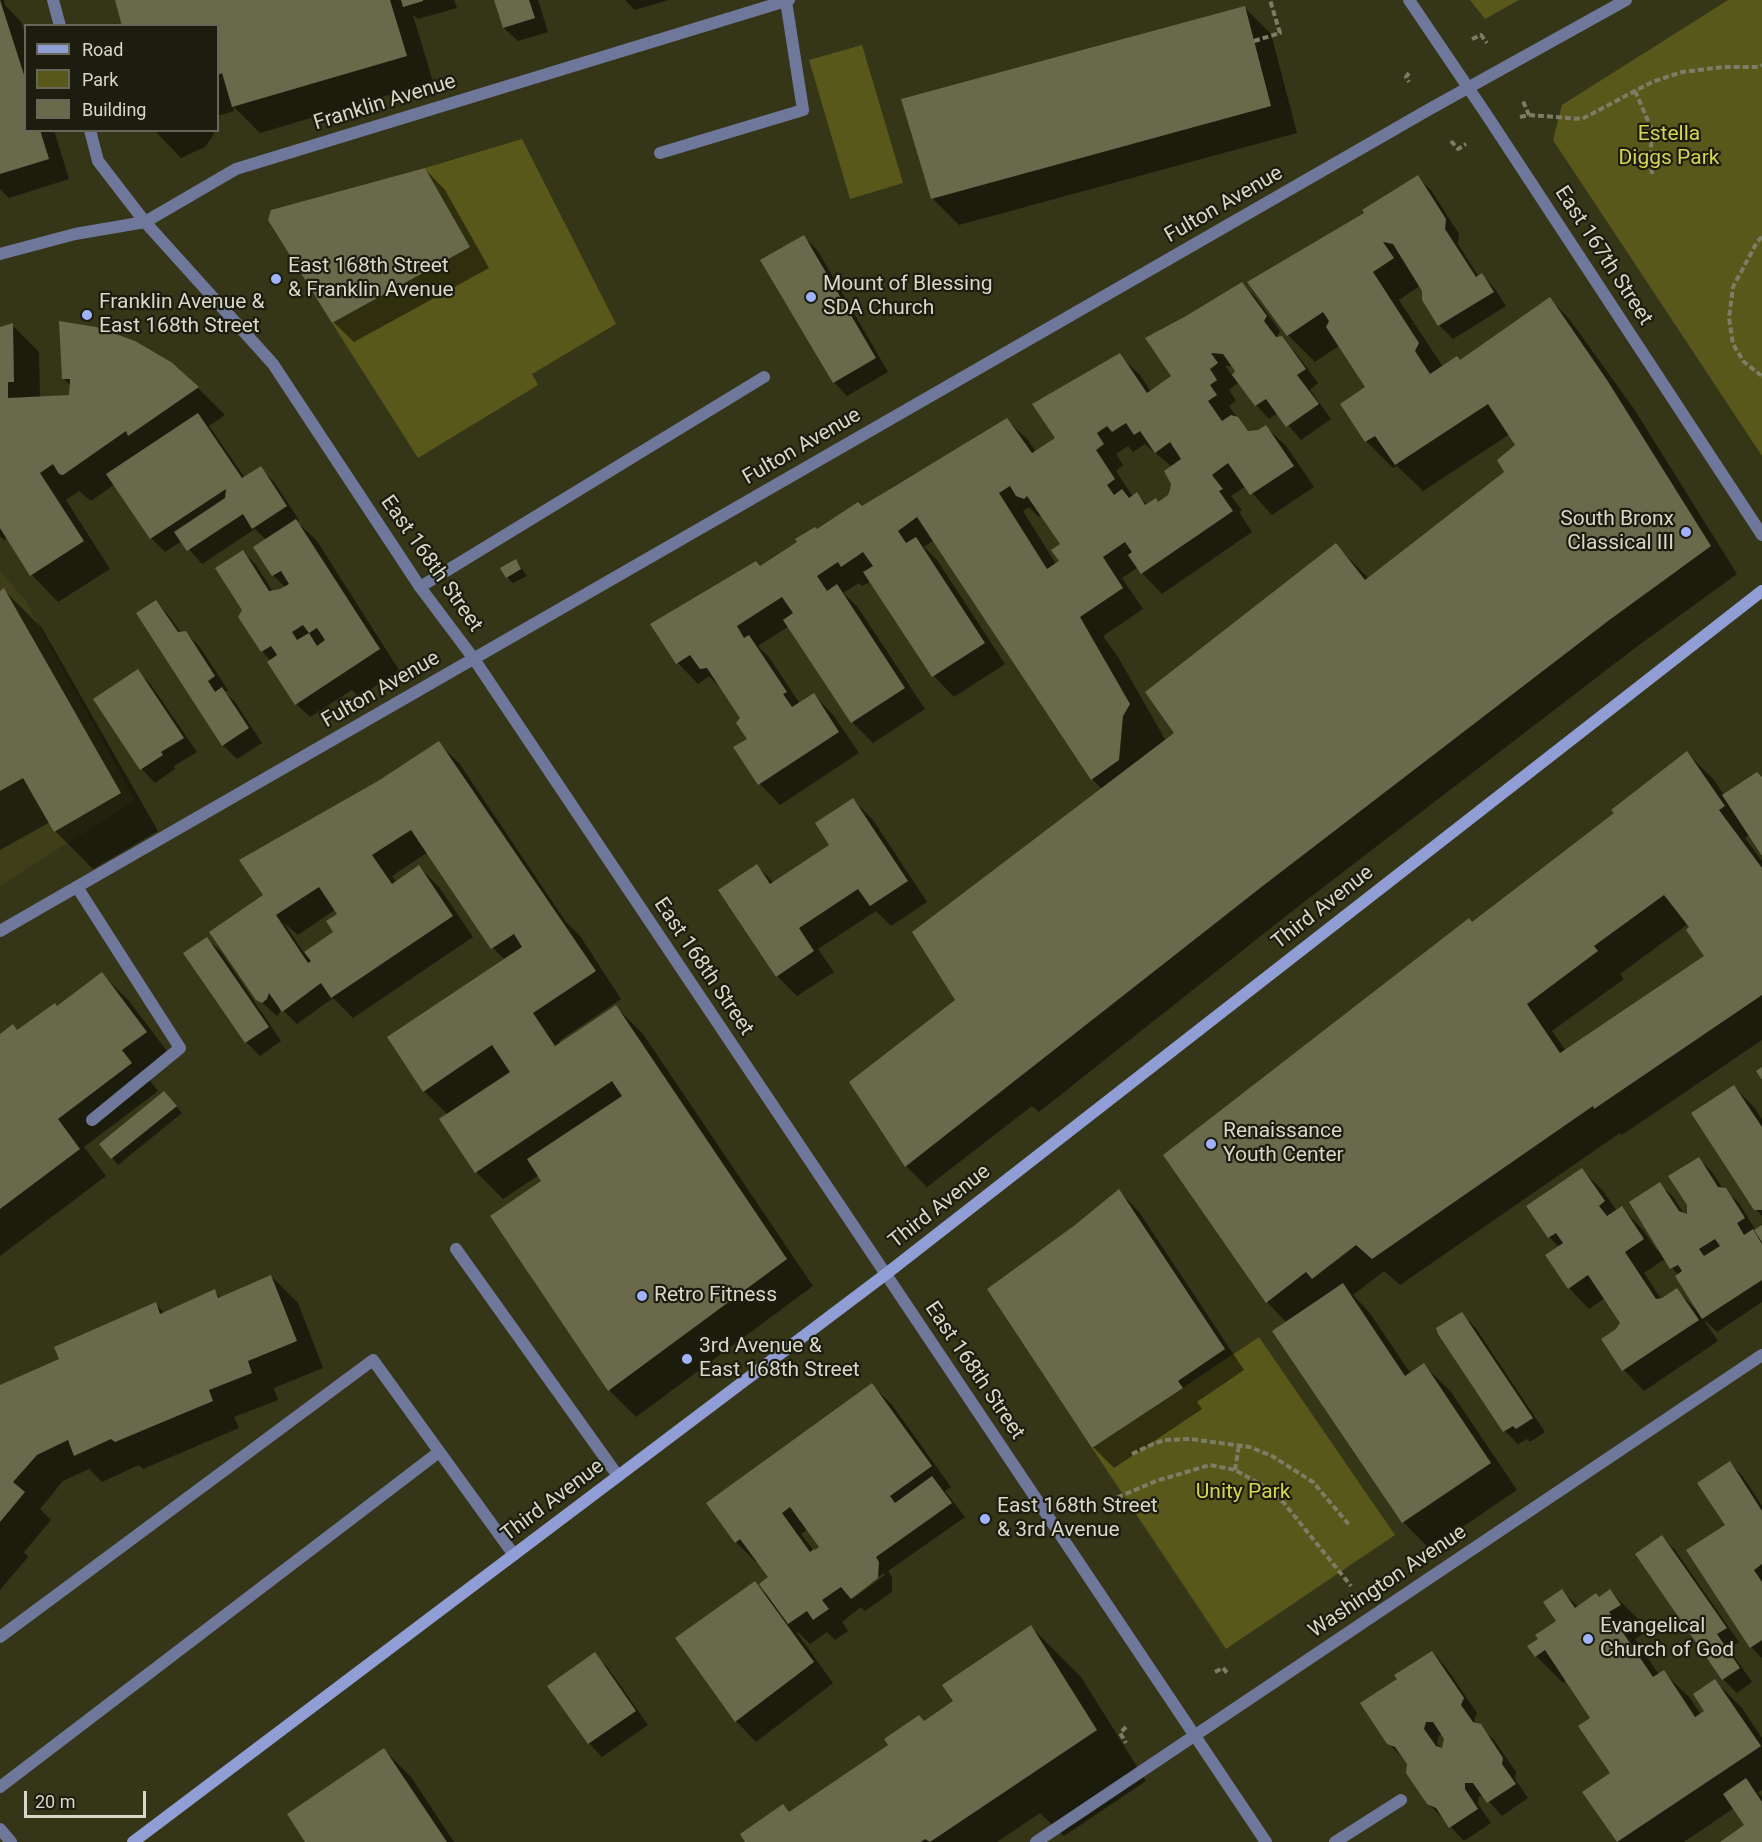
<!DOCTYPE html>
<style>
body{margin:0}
#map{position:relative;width:1762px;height:1842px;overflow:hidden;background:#353518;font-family:Roboto,sans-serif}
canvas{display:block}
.legend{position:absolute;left:24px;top:24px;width:195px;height:108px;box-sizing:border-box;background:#1c1c0f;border:2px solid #676759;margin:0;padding:8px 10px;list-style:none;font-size:18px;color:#d7d8c7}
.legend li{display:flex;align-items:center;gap:12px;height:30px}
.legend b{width:30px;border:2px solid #676759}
.scale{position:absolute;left:24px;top:1791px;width:122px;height:27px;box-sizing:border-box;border:3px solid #d7d8c7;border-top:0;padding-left:8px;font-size:18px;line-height:21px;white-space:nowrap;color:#d7d8c7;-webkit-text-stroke:4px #1c1c0f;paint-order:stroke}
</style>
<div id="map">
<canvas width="1762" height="1842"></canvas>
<ul class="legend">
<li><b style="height:8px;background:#909ed5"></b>Road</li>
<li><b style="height:16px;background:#59581b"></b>Park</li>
<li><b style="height:16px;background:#696a4b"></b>Building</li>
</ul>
<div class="scale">20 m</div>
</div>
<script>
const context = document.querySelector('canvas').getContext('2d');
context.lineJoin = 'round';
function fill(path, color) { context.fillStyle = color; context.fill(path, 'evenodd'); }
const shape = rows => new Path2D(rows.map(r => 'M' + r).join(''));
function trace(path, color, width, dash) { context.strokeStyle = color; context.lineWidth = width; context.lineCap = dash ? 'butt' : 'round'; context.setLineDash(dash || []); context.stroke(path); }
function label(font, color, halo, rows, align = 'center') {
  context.font = font + ' Roboto,sans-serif'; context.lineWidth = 4.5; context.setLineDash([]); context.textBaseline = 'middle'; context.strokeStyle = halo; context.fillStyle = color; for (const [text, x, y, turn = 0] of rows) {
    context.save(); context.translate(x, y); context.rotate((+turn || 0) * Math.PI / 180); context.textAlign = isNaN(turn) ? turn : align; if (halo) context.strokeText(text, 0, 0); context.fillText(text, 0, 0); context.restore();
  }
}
fill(shape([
 [0,571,25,600,135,800,0,886]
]), '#3e3e19');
fill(shape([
 [1470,0,1519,0,1485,19],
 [1728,0,1762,0,1762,456,1553,140,1562,105],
 [862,45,903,183,850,199,809,60],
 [522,139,616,324,532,374,538,385,418,458,332,323,469,247,425,168],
 [1259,1337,1395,1535,1226,1649,1092,1448]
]), '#59581b');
fill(shape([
 [0,0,4,0,5,4,4,4,21,22,26,36,26,130,54,130,69,179,9,198,0,189],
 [117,0,454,0,457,8,418,19,413,15,433,82,260,133,233,106,234,111,218,116,218,26],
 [495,0,538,0,548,32,518,41,504,28],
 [625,0,668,0,635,10],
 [1244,7,1271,34,1297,133,959,225,932,198],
 [154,130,214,130,214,134,205,147,181,158],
 [425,169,445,190,489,268,354,342,333,322],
 [1417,177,1431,190,1459,234,1458,244,1479,277,1482,275,1495,289,1506,306,1453,339,1439,325,1424,300,1424,290,1421,285,1399,300,1443,367,1460,362,1550,299,1570,320,1634,409,1737,574,1635,648,1291,912,1039,1112,1032,1106,927,1187,906,1166,851,1082,957,1000,1102,789,1092,779,934,540,924,547,937,560,1005,664,954,697,934,676,871,581,862,586,859,583,843,593,857,606,925,709,873,743,852,722,789,626,758,646,769,657,800,704,814,695,834,716,859,753,780,805,760,784,735,748,749,739,742,718,722,689,709,676,698,684,678,663,652,625,761,568,817,531,862,507,896,485,1007,420,1028,440,1036,452,1057,438,1119,355,1140,375,1151,392,1173,377,1188,317,1242,284,1255,297,1280,331,1277,336,1279,338,1281,338,1295,352,1318,383,1310,390,1331,419,1301,440,1278,413,1269,419,1256,405,1239,382,1229,390,1236,401,1229,406,1236,416,1234,418,1250,432,1258,432,1266,427,1287,447,1314,487,1272,515,1246,486,1231,496,1242,510,1239,512,1252,532,1162,594,1137,568,1122,578,1143,609,1103,636,1118,657,1166,741,1176,733,1336,545,1369,579,1506,472,1518,446,1510,434,1423,491,1397,466,1393,468,1366,441,1342,404,1367,388,1340,345,1315,362,1288,335,1364,215],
 [1225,366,1234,366,1237,371,1233,377],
 [1145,444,1172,467,1172,484,1170,496,1159,503,1147,505,1137,494,1133,497,1116,471,1123,465,1116,454,1128,446,1133,452],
 [1029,507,1038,516,1045,518,1062,544,1061,561,1056,564,1023,511],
 [804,237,818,251,888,372,847,396,834,382],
 [12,325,39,352,40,398,71,396,71,386,63,378,170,364,198,388,225,415,209,426,245,478,260,468,274,482,299,520,297,522,317,541,399,670,359,697,352,690,310,717,296,704,271,661,262,651,244,610,243,552,256,565,273,592,286,588,273,575,266,540,255,529,202,564,182,541,165,552,151,538,115,484,91,501,79,491,66,500,110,569,58,602,32,575,8,537,4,540,0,536,0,329],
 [516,561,527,576,513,583,507,577],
 [4,590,42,628,158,831,93,869,55,831,50,822,0,850,0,592],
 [156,602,169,616,181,633,185,632,199,646,228,690,225,692,235,702,262,743,237,759,223,745],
 [138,671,151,685,197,752,174,766,175,769,155,783,142,769,95,699],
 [438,743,459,763,566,922,580,936,621,999,559,1041,561,1044,616,1007,643,1034,813,1286,636,1417,609,1390,544,1182,539,1175,503,1199,476,1172,441,1120,448,1115,424,1091,505,960,493,948,428,852,392,876,396,882,419,867,439,887,473,937,353,1018,333,998,297,1024,282,1009,277,1016,258,999,262,897,379,783],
 [336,909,339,914,335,933,304,953,284,923,298,935],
 [1687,753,1714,780,1724,795,1762,779,1762,853,1750,834,1745,838,1762,861,1762,1040,1622,1135,1620,1133,1400,1285,1384,1271,1353,1295,1369,1312,1411,1374,1424,1365,1451,1392,1517,1490,1430,1549,1403,1522,1274,1332,1287,1323,1267,1302,1472,924,1616,813],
 [1688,924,1706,956,1566,1051,1552,1031,1624,979,1620,974],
 [853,800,873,820,927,902,891,926,876,911,818,949,834,972,797,996,777,976,757,866,774,883,831,845],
 [207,939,221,952,281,1041,260,1056,246,1042],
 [102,974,129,1001,173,1059,148,1078,158,1091,84,1147,106,1176,0,1256,0,1036,18,1032,57,1008],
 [1734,1087,1754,1107,1762,1119,1762,1216,1756,1209],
 [170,1099,182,1113,118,1165,101,1144],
 [1698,1158,1712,1172,1723,1189,1739,1203,1756,1231,1762,1227,1762,1302,1717,1332,1706,1321,1705,1322,1718,1341,1644,1391,1624,1370,1603,1340,1617,1330,1622,1323,1605,1298,1589,1309,1569,1288,1559,1247,1549,1237,1582,1170,1603,1191,1617,1211,1622,1208,1642,1229,1657,1250,1659,1249,1660,1184,1673,1197,1684,1214,1688,1216],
 [1665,1259,1679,1276,1696,1310,1677,1290,1662,1300,1644,1273],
 [1119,1191,1139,1212,1244,1370,1197,1402,1202,1409,1114,1468,1093,1447,1076,1226],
 [271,1276,298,1303,323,1368,274,1388,278,1400,234,1417,239,1428,143,1469,139,1465,102,1482,89,1469,63,1481,40,1509,51,1520,24,1552,28,1557,0,1590,0,1387,61,1360,156,1304,165,1314,214,1291,221,1298],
 [1461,1314,1475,1327,1545,1432,1530,1442,1527,1439,1518,1444,1505,1431],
 [872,1385,892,1405,951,1487,945,1491,965,1517,888,1571,892,1577,892,1592,865,1611,861,1607,842,1622,848,1631,835,1640,827,1632,810,1644,798,1632,797,1633,833,1683,756,1742,736,1721,755,1583,767,1595,770,1578,758,1561,756,1562,736,1542],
 [808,1529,821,1547,814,1551,801,1534],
 [884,1573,885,1575,854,1598,852,1596],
 [1730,1463,1743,1477,1762,1506,1762,1658,1751,1647,1727,1525],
 [1662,1537,1675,1550,1739,1642,1729,1649,1752,1682,1737,1693,1723,1679],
 [1562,1591,1578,1607,1600,1599,1610,1591,1637,1618,1646,1632,1635,1639,1659,1675,1663,1672,1690,1698,1701,1715,1706,1711,1715,1681,1742,1708,1762,1738,1762,1790,1758,1792,1762,1797,1762,1842,1722,1842,1746,1826,1734,1808,1684,1842,1617,1842,1584,1793,1612,1774,1592,1718,1567,1680,1563,1683,1536,1656,1540,1639,1558,1621],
 [1031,1627,1081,1677,1146,1781,1064,1836,1040,1813,997,1842,747,1842,953,1703],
 [1432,1652,1445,1666,1477,1713,1474,1720,1478,1725,1494,1740,1516,1772,1515,1779,1528,1798,1502,1816,1484,1796,1479,1796,1478,1804,1491,1823,1464,1841,1428,1803,1409,1764,1388,1743,1399,1679],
 [1439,1735,1443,1735,1445,1739,1444,1750,1437,1744],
 [594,1654,608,1668,648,1725,602,1757,589,1743],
 [384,1750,411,1777,454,1842,307,1842]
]), '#0007');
fill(shape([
 [0,0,26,81,26,130,40,130,49,159,0,174],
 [115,0,390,0,407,56,232,107,222,73,218,75,218,26,122,26],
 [401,0,423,0,423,1,403,7],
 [494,0,529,0,535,18,503,28],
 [1245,6,1271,106,931,199,901,99],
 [425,168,470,247,332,323,268,220,271,210],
 [1418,175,1446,219,1445,229,1476,277,1482,273,1494,292,1438,326,1422,300,1422,291,1393,244,1383,242,1394,258,1373,272,1419,343,1415,351,1430,374,1457,356,1460,360,1550,297,1607,380,1711,546,1608,621,1264,885,905,1167,849,1082,955,1000,912,932,1174,733,1145,692,1336,543,1365,580,1504,472,1497,460,1515,445,1488,404,1395,465,1375,436,1365,442,1340,404,1365,387,1326,327,1329,321,1323,312,1287,336,1247,282,1364,213,1362,210],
 [804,235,876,358,833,383,760,260],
 [1242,282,1267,316,1264,321,1276,337,1282,336,1306,369,1297,375,1319,404,1286,427,1266,399,1255,406,1232,375,1235,371,1223,354,1211,353,1218,363,1210,369,1217,380,1210,385,1217,395,1208,401,1222,421,1231,415,1238,417,1248,431,1258,430,1266,425,1294,466,1250,495,1228,463,1212,475,1223,489,1219,491,1233,511,1141,574,1128,555,1132,552,1125,542,1103,557,1123,588,1080,617,1130,704,1123,716,1119,760,1091,780,917,517,898,531,906,543,916,537,985,643,932,677,863,572,873,566,863,552,841,567,838,562,817,576,827,591,837,584,905,688,851,723,783,620,793,613,782,597,737,626,744,638,749,635,787,692,783,694,792,707,814,693,839,732,758,785,733,747,747,739,736,723,740,718,707,668,700,669,690,655,676,664,650,624,756,561,760,566,797,542,795,539,815,527,817,529,858,502,862,506,1007,418,1032,453,1055,438,1032,404,1120,353,1147,393,1171,376,1145,338,1186,316],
 [1126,423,1134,435,1140,431,1155,453,1170,442,1181,459,1164,471,1171,484,1170,490,1168,495,1158,502,1156,498,1145,505,1137,492,1129,498,1122,489,1114,495,1107,485,1115,479,1096,450,1104,444,1097,433,1107,426,1112,432],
 [1010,486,1016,496,1024,499,1027,496,1060,544,1051,550,1059,561,1047,569,999,493],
 [59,321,96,327,135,341,171,362,199,387,128,436,126,431,63,475,59,474,53,464,40,473,84,541,30,576,0,528,0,327,13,323,14,382,8,382,8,398,69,395,70,379,62,379],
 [198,413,242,478,261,466,287,506,252,529,243,514,187,551,174,532,225,498,226,489,150,539,106,474],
 [296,519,380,649,295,705,267,662,277,655,271,646,261,652,238,617,242,610,215,568,243,550,269,591,280,589,289,584,281,571,272,576,253,547],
 [303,625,309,633,317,628,325,640,317,646,309,633,297,640,292,632],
 [516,559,521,569,506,578,500,568],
 [4,588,121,793,54,832,23,778,0,791,0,591],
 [156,600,178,632,186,631,215,676,208,681,215,692,222,687,249,728,222,746,136,613],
 [138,669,184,738,161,752,163,755,140,770,93,699],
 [439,741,596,971,533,1013,555,1046,616,1005,787,1259,608,1391,490,1216,541,1181,527,1159,622,1096,612,1081,475,1173,439,1119,510,1072,492,1045,423,1092,387,1037,522,947,514,934,491,949,411,830,372,855,392,884,419,865,453,916,331,998,321,983,282,1012,269,993,267,999,262,1003,256,1000,209,932,263,895,239,860,378,781],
 [319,887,337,914,326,921,333,932,304,952,311,961,308,963,276,915],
 [1687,751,1725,806,1719,810,1762,868,1762,995,1594,1109,1593,1106,1372,1259,1356,1245,1312,1279,1306,1272,1266,1303,1163,1155,1469,918,1472,922,1614,813,1611,810],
 [1664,895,1689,927,1686,930,1704,956,1560,1053,1527,1004,1598,951,1594,946],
 [1757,772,1762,777,1762,856,1722,795],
 [853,798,908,881,870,906,858,889,799,928,814,951,776,977,718,890,757,864,770,884,829,845,815,823],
 [207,937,269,1027,245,1043,183,953],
 [102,972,147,1032,122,1050,132,1063,58,1119,80,1149,0,1209,0,1034,13,1024,17,1030,55,1003,57,1006],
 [1762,1067,1762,1080,1756,1071],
 [1734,1085,1762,1127,1762,1210,1754,1210,1691,1113],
 [164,1091,177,1106,111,1159,99,1144],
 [1699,1157,1718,1187,1726,1188,1745,1218,1737,1223,1744,1235,1753,1229,1762,1244,1762,1280,1702,1319,1675,1276,1682,1271,1678,1265,1670,1269,1629,1202,1660,1182,1679,1211,1687,1214,1687,1205,1668,1176],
 [1715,1239,1720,1246,1704,1256,1699,1249],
 [1582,1168,1605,1201,1599,1206,1607,1216,1622,1206,1644,1239,1625,1252,1656,1299,1662,1298,1677,1288,1699,1320,1622,1371,1601,1339,1616,1329,1620,1323,1588,1275,1568,1289,1545,1255,1563,1243,1556,1233,1548,1238,1526,1206],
 [1119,1189,1225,1349,1178,1381,1183,1388,1092,1448,987,1289,1075,1225],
 [1762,1225,1762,1242,1754,1230],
 [271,1275,297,1341,248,1361,252,1373,209,1390,213,1401,115,1442,111,1439,74,1456,68,1440,37,1455,13,1482,25,1492,0,1522,0,1385,59,1359,54,1347,156,1302,160,1314,215,1289,218,1298],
 [1343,1283,1405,1376,1424,1363,1491,1463,1402,1523,1272,1331],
 [1462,1312,1533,1418,1516,1429,1513,1426,1503,1432,1438,1334,1436,1328],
 [872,1383,932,1466,890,1496,895,1503,932,1476,952,1503,876,1557,879,1562,878,1578,851,1599,841,1587,822,1600,829,1609,813,1620,807,1611,788,1624,759,1584,768,1577,740,1539,735,1543,706,1503],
 [790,1507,819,1547,815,1550,814,1549,810,1552,782,1513],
 [1730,1461,1762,1511,1762,1564,1754,1570,1762,1582,1762,1640,1750,1648,1686,1550,1725,1525,1697,1483],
 [1662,1535,1727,1628,1717,1634,1740,1668,1722,1680,1635,1554],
 [755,1581,814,1662,735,1722,675,1638],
 [1562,1589,1575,1608,1596,1593,1599,1597,1610,1589,1621,1605,1609,1612,1653,1677,1664,1670,1695,1717,1704,1711,1693,1694,1715,1679,1761,1746,1617,1842,1582,1792,1610,1773,1578,1726,1590,1718,1545,1650,1535,1657,1527,1646,1538,1639,1535,1635,1556,1621,1543,1602],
 [1031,1625,1097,1730,930,1842,925,1839,921,1842,745,1842,740,1834,783,1804,789,1812,888,1745,884,1739,919,1715,924,1721,953,1701,942,1685],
 [1432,1651,1464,1698,1461,1705,1473,1722,1481,1724,1503,1758,1502,1764,1516,1784,1487,1803,1473,1783,1465,1783,1465,1789,1478,1809,1449,1828,1436,1808,1427,1804,1406,1773,1407,1764,1395,1747,1387,1744,1360,1703,1397,1679,1394,1675],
 [1426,1722,1433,1722,1444,1739,1442,1748,1436,1746,1424,1729],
 [595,1652,636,1711,588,1744,547,1686],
 [384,1748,447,1842,305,1842,287,1814],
 [1746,1778,1762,1802,1762,1842,1720,1842,1744,1825,1723,1794]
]), '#696a4b');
trace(shape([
 [1472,39,1481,35,1487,43],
 [1254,41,1280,33,1270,0],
 [1409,73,1406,77,1409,82],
 [1635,91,1652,130,1650,164,1653,177],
 [1529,115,1582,119,1652,82,1682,72,1724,67,1758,67,1762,65],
 [1520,117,1529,115,1523,101],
 [1451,141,1458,149,1466,144],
 [1762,237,1757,242,1733,287,1729,318,1733,344,1744,362,1762,376],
 [1132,1454,1153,1444,1165,1440,1190,1439,1250,1447,1272,1456,1313,1482,1350,1526],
 [1235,1470,1239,1445],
 [1109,1501,1156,1481,1210,1465,1235,1470,1269,1489,1284,1503,1351,1586],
 [1215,1672,1223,1668,1228,1674],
 [1126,1727,1120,1733,1126,1743]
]), '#7d7d66', 4, [6, 3]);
trace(shape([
 [660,153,803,110,786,1],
 [420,587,764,377],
 [77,887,180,1048,92,1120],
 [456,1249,618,1476],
 [0,1637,373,1360,514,1555],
 [0,1787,439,1452],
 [0,1829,11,1842],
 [1335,1842,1401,1800]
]), '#6f789b', 12);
trace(shape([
 [53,0,60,26],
 [1409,0,1488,117,1762,535],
 [90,130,98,161,145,222,236,169,789,0],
 [0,931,1428,110,1626,0],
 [1036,1842,1762,1355]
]), '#6f789b', 12);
trace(shape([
 [0,254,75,234,145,222,273,364,420,587,474,659,1266,1842]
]), '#6f789b', 12);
trace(shape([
 [133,1842,886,1274,1762,591]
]), '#909ed5', 12);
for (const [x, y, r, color] of [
 [276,279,6,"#a1b3fd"],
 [811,297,6,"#a1b3fd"],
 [87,315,6,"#a1b3fd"],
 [1686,532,6,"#a1b3fd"],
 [1211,1144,6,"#a1b3fd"],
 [642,1296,6,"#a1b3fd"],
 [687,1359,6,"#a1b3fd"],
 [985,1519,6,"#a1b3fd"],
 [1588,1639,6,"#a1b3fd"]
]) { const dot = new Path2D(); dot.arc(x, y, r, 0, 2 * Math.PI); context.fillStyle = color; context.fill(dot); trace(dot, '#1c1c0f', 2); }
label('21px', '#d7d8c7', '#1c1c0f', [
 ["Franklin Avenue",385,103,-17],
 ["Fulton Avenue",1224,205,-30],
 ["East 167th Street",1603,256,57],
 ["Fulton Avenue",802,447,-30],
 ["East 168th Street",431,564,55],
 ["Fulton Avenue",381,690,-30],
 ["Third Avenue",1323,908,-38],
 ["East 168th Street",703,967,56],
 ["Third Avenue",940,1207,-38],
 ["East 168th Street",974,1371,56],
 ["Third Avenue",553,1501,-37],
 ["Washington Avenue",1388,1582,-34]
]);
label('21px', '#d5d552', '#1c1c0f', [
 ["Estella",1669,135],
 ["Diggs Park",1669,159],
 ["Unity Park",1243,1493]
]);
label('21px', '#d7d8c7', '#1c1c0f', [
 ["East 168th Street",288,267],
 ["& Franklin Avenue",288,291],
 ["Mount of Blessing",823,285],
 ["SDA Church",823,309],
 ["Franklin Avenue &",99,303],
 ["East 168th Street",99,327],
 ["South Bronx",1674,520,"right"],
 ["Classical III",1674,544,"right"],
 ["Renaissance",1223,1132],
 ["Youth Center",1223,1156],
 ["Retro Fitness",654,1296],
 ["3rd Avenue &",699,1347],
 ["East 168th Street",699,1371],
 ["East 168th Street",997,1507],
 ["& 3rd Avenue",997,1531],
 ["Evangelical",1600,1627],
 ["Church of God",1600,1651]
], 'left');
</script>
